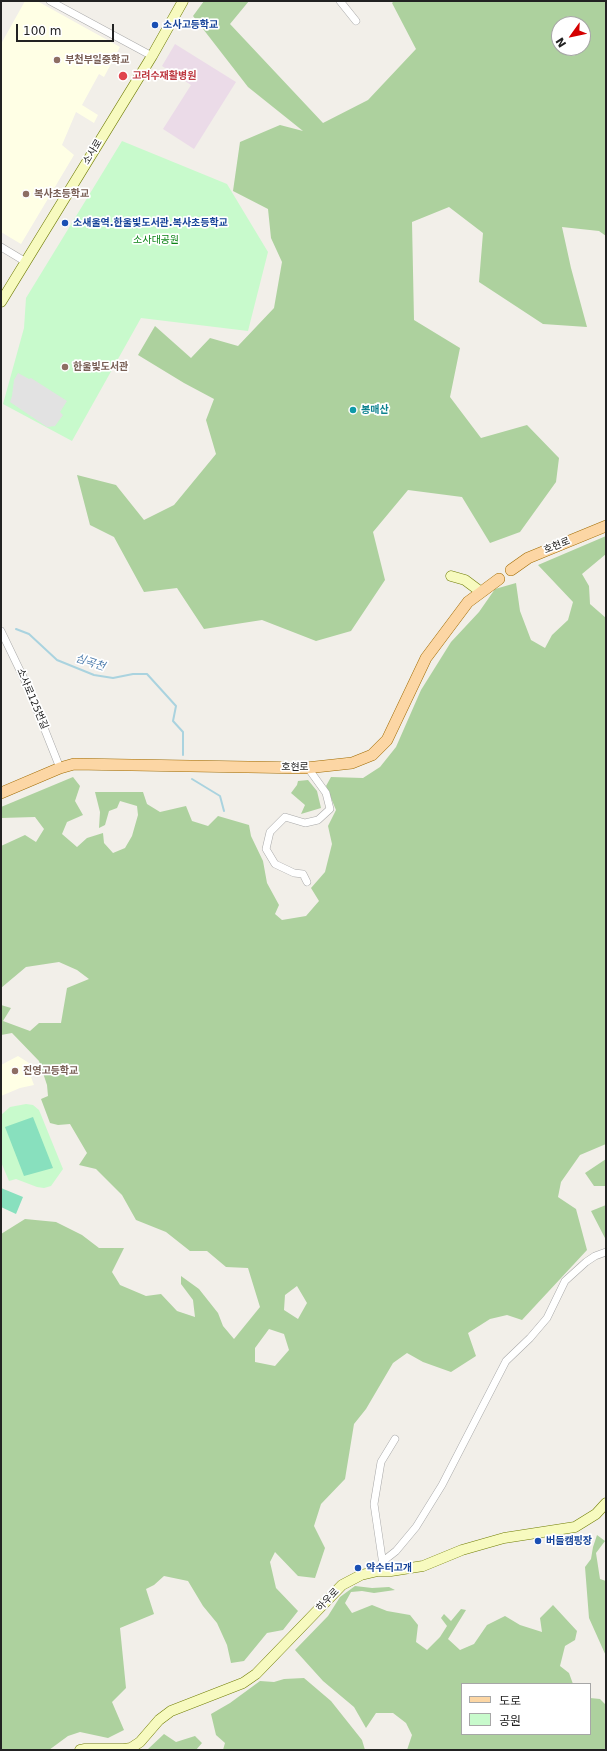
<!DOCTYPE html>
<meta charset="utf-8">
<style>
body{margin:0}
#map{position:relative;width:607px;height:1751px;overflow:hidden;background:#f2efe9;font-family:"DejaVu Sans","Noto Sans KR",sans-serif}
canvas{display:block}
.frame{position:absolute;inset:0;border:2px solid #222;pointer-events:none}
.legend{position:absolute;left:461px;top:1683px;width:130px;height:52px;box-sizing:border-box;background:#fff;border:1px solid #a7a7a7;margin:0;padding:5px 7px;list-style:none;font-size:12px;color:#222}
.legend li{display:flex;align-items:center;gap:8px;height:20px}
.legend b{width:20px;border:1px solid #a7a7a7}
.north{position:absolute;left:551px;top:16px;width:40px;height:40px;box-sizing:border-box;background:#fff;border:1px solid #a7a7a7;border-radius:50%;rotate:237deg;font-size:11px;font-weight:700;line-height:16px;text-align:center;color:#222}
.north::after{content:'';display:block;margin:auto;width:14px;height:18px;background:#d40000;clip-path:polygon(50% 0,100% 100%,50% 72%,0 100%)}
.scale{position:absolute;left:16px;top:24px;width:98px;height:18px;box-sizing:border-box;border:2px solid #222;border-top:0;padding-left:5px;font-size:12px;line-height:14px;white-space:nowrap;color:#222;-webkit-text-stroke:3px #fff;paint-order:stroke}
</style>
<div id="map">
<canvas width="607" height="1751"></canvas>
<div class="frame"></div>
<ul class="legend">
<li><b style="height:5px;background:#fcd6a4"></b>도로</li>
<li><b style="height:11px;background:#c8facc"></b>공원</li>
</ul>
<div class="north">N</div>
<div class="scale">100 m</div>
</div>
<script>
const context = document.querySelector('canvas').getContext('2d');
context.lineJoin = 'round';
function fill(path, color) { context.fillStyle = color; context.fill(path, 'evenodd'); }
const shape = rows => new Path2D(rows.map(r => 'M' + r).join(''));
function trace(path, color, width, dash) { context.strokeStyle = color; context.lineWidth = width; context.lineCap = dash ? 'butt' : 'round'; context.setLineDash(dash || []); context.stroke(path); }
function label(font, color, halo, rows, align = 'center') {
  context.font = font + ' "DejaVu Sans","Noto Sans KR",sans-serif'; context.lineWidth = 3.5; context.setLineDash([]); context.textBaseline = 'middle'; context.strokeStyle = halo; context.fillStyle = color; for (const [text, x, y, turn = 0] of rows) {
    context.save(); context.translate(x, y); context.rotate((+turn || 0) * Math.PI / 180); context.textAlign = isNaN(turn) ? turn : align; if (halo) context.strokeText(text, 0, 0); context.fillText(text, 0, 0); context.restore();
  }
}
fill(shape([
 [175,44,236,82,194,149,163,129,191,85,162,66]
]), '#ebdbe8');
fill(shape([
 [25,1,37,1,120,47,104,77,99,74,82,105,98,115,94,123,76,112,62,145,74,155,21,244,1,232,1,44],
 [18,1056,29,1063,31,1077,34,1085,20,1088,1,1096,1,1065]
]), '#ffffe5');
fill(shape([
 [204,1,249,1,230,24,323,123,368,100,416,49,392,3,394,1,606,1,606,236,599,231,562,227,571,268,587,327,543,324,479,282,483,233,449,207,412,222,414,320,460,348,450,397,481,438,527,425,559,458,556,482,520,532,490,543,462,497,408,490,373,532,385,580,351,631,316,641,262,620,204,629,177,588,144,592,114,537,90,525,77,475,116,485,144,520,174,505,216,454,206,420,214,399,184,383,138,355,155,326,191,358,210,338,238,346,274,308,282,262,271,238,268,209,233,191,240,142,280,125,303,131,248,87,193,16],
 [559,24,583,24,583,48,559,48],
 [606,536,606,554,582,574,589,586,590,604,606,618,606,1144,580,1155,561,1182,558,1197,576,1209,587,1250,522,1320,507,1315,490,1319,468,1333,476,1356,451,1372,423,1362,407,1353,393,1363,366,1409,354,1424,345,1479,321,1504,314,1526,325,1548,315,1578,298,1576,275,1552,270,1562,276,1588,298,1611,283,1630,267,1633,244,1661,231,1663,227,1645,217,1623,203,1606,188,1581,164,1576,154,1585,146,1589,154,1614,120,1628,126,1688,112,1702,124,1730,108,1738,80,1732,68,1736,49,1750,1,1750,1,1234,25,1219,56,1222,82,1235,99,1248,124,1248,112,1272,120,1285,146,1296,161,1294,177,1311,195,1317,193,1300,181,1284,181,1276,199,1289,218,1313,223,1326,234,1339,260,1307,248,1268,226,1267,207,1251,190,1251,166,1232,136,1220,122,1195,96,1169,79,1165,87,1153,70,1124,58,1125,50,1123,41,1099,48,1096,47,1085,39,1061,12,1033,1,1035,1,1005,11,1008,3,1021,30,1031,39,1023,61,1023,67,988,89,979,77,970,59,962,26,967,1,988,1,846,25,835,36,842,44,829,35,817,1,818,1,807,73,777,80,786,75,801,83,815,67,822,62,834,77,847,87,838,103,833,104,843,113,853,125,848,132,836,138,815,137,806,120,801,117,808,109,811,105,825,99,828,100,812,95,792,143,792,147,804,160,812,186,806,192,821,208,826,218,816,249,825,251,836,263,861,267,883,279,905,275,914,282,920,306,916,319,901,311,888,325,872,332,844,328,826,336,810,326,786,331,777,363,778,380,767,396,747,421,690,451,642,479,612,495,589,516,583,520,611,531,640,545,648,552,635,568,620,573,602,538,565],
 [297,1286,307,1303,298,1319,284,1310,285,1295],
 [269,1329,284,1334,289,1350,275,1366,255,1362,255,1348],
 [308,780,317,791,321,808,301,814,305,805,291,793,297,785,298,781],
 [606,1159,606,1186,594,1186,585,1173],
 [606,1205,606,1240,591,1211],
 [597,1535,605,1541,596,1553,600,1579,606,1581,606,1656,589,1618,585,1567,591,1559,593,1547],
 [355,1586,372,1588,389,1587,395,1590,374,1593,362,1591,351,1592,345,1603,352,1613,372,1605,387,1611,410,1615,418,1625,416,1642,427,1650,440,1637,447,1626,441,1618,444,1614,451,1621,461,1609,466,1610,448,1639,460,1650,474,1644,487,1625,505,1616,520,1625,542,1632,540,1618,553,1605,577,1631,575,1640,565,1646,560,1666,569,1673,573,1684,462,1684,462,1734,590,1734,590,1698,600,1699,606,1705,606,1750,407,1750,412,1735,406,1723,393,1713,376,1713,366,1728,354,1707,323,1681,295,1650,328,1616,340,1597],
 [304,1678,331,1701,362,1740,365,1750,223,1750,225,1743,216,1735,211,1714,230,1703,260,1681,274,1682,284,1679],
 [164,1734,176,1742,195,1736,202,1743,196,1750,147,1750]
]), '#add19e');
fill(shape([
 [122,141,227,184,268,252,248,331,141,318,72,441,3,404,24,328,26,298],
 [26,1104,33,1105,39,1110,63,1169,51,1186,44,1188,37,1187,16,1179,9,1181,1,1162,1,1115,10,1107]
]), '#c8facc');
fill(shape([
 [33,1117,53,1168,24,1176,5,1127],
 [1,1188,23,1197,16,1214,1,1207]
]), '#88e0be');
fill(shape([
 [18,373,29,379,31,378,67,401,60,412,63,415,55,426,47,427,10,402,12,396,14,380]
]), '#e2e2e2');
trace(shape([
 [16,629,29,634,57,660,94,675,113,678,133,674,147,674,176,706,173,721,183,732,183,755],
 [192,779,220,796,224,811]
]), '#aad3df', 2);
const street = shape([
 [50,1,152,56],
 [340,1,356,21],
 [1,247,26,262],
 [1,631,27,685,60,768],
 [307,882,303,874,294,873,275,864,266,849,270,832,285,817,305,823,318,820,330,809,326,793,308,768],
 [382,1562,396,1551,416,1527,442,1485,506,1361,530,1338,547,1318,565,1281,586,1262,595,1256,606,1252],
 [383,1565,374,1504,381,1462,395,1439]
]);
const secondary = shape([
 [1,302,152,56,183,1],
 [451,576,465,580,481,592],
 [80,1750,85,1749,124,1749,131,1748,140,1742,159,1720,171,1711,243,1683,256,1674,342,1585,361,1575,378,1571,391,1571,423,1566,462,1550,504,1538,575,1527,596,1514,606,1503]
]);
const primary = shape([
 [511,570,528,558,606,526],
 [1,793,60,768,74,764,306,768,352,763,372,755,387,740,426,658,468,602,499,579]
]);
trace(street, '#a9a9a9', 8);
trace(secondary, '#707d05', 11);
trace(primary, '#a06b00', 12);
trace(street, '#fff', 7);
trace(secondary, '#f7fabf', 10);
trace(primary, '#fcd6a4', 11);
for (const [x, y, r, color] of [
 [155,25,4,"#1a4fb4"],
 [57,60,4,"#8d6e63"],
 [123,76,5,"#e0444e"],
 [26,194,4,"#8d6e63"],
 [65,223,4,"#1a4fb4"],
 [65,367,4,"#8d6e63"],
 [353,410,4,"#0f9aa8"],
 [15,1071,4,"#8d6e63"],
 [538,1541,4,"#1a4fb4"],
 [358,1568,4,"#1a4fb4"]
]) { const dot = new Path2D(); dot.arc(x, y, r, 0, 2 * Math.PI); context.fillStyle = color; context.fill(dot); trace(dot, '#fff', 1.5); }
label('bold 10px', '#164399', '#fff', [
 ["소사고등학교",163,25],
 ["소새울역.한울빛도서관.복사초등학교",73,223],
 ["버들캠핑장",546,1541],
 ["약수터고개",366,1568]
], 'left');
label('bold 10px', '#785e54', '#fff', [
 ["부천부일중학교",65,60],
 ["복사초등학교",34,194],
 ["한울빛도서관",73,367],
 ["진영고등학교",23,1071]
], 'left');
label('bold 10px', '#be3a42', '#fff', [
 ["고려수재활병원",132,76]
], 'left');
label('10px', '#222', '#fff', [
 ["소사로",93,152,-59],
 ["호현로",557,546,-22],
 ["소사로125번길",32,699,67],
 ["호현로",295,767],
 ["하우로",328,1600,-46]
]);
label('10px', '#0c8416', '#fff', [
 ["소사대공원",156,240]
]);
label('bold 10px', '#0d838f', '#fff', [
 ["봉매산",361,410]
], 'left');
label('italic 11px', '#4a7aab', '#fff', [
 ["심곡천",90,663,18]
]);
</script>
